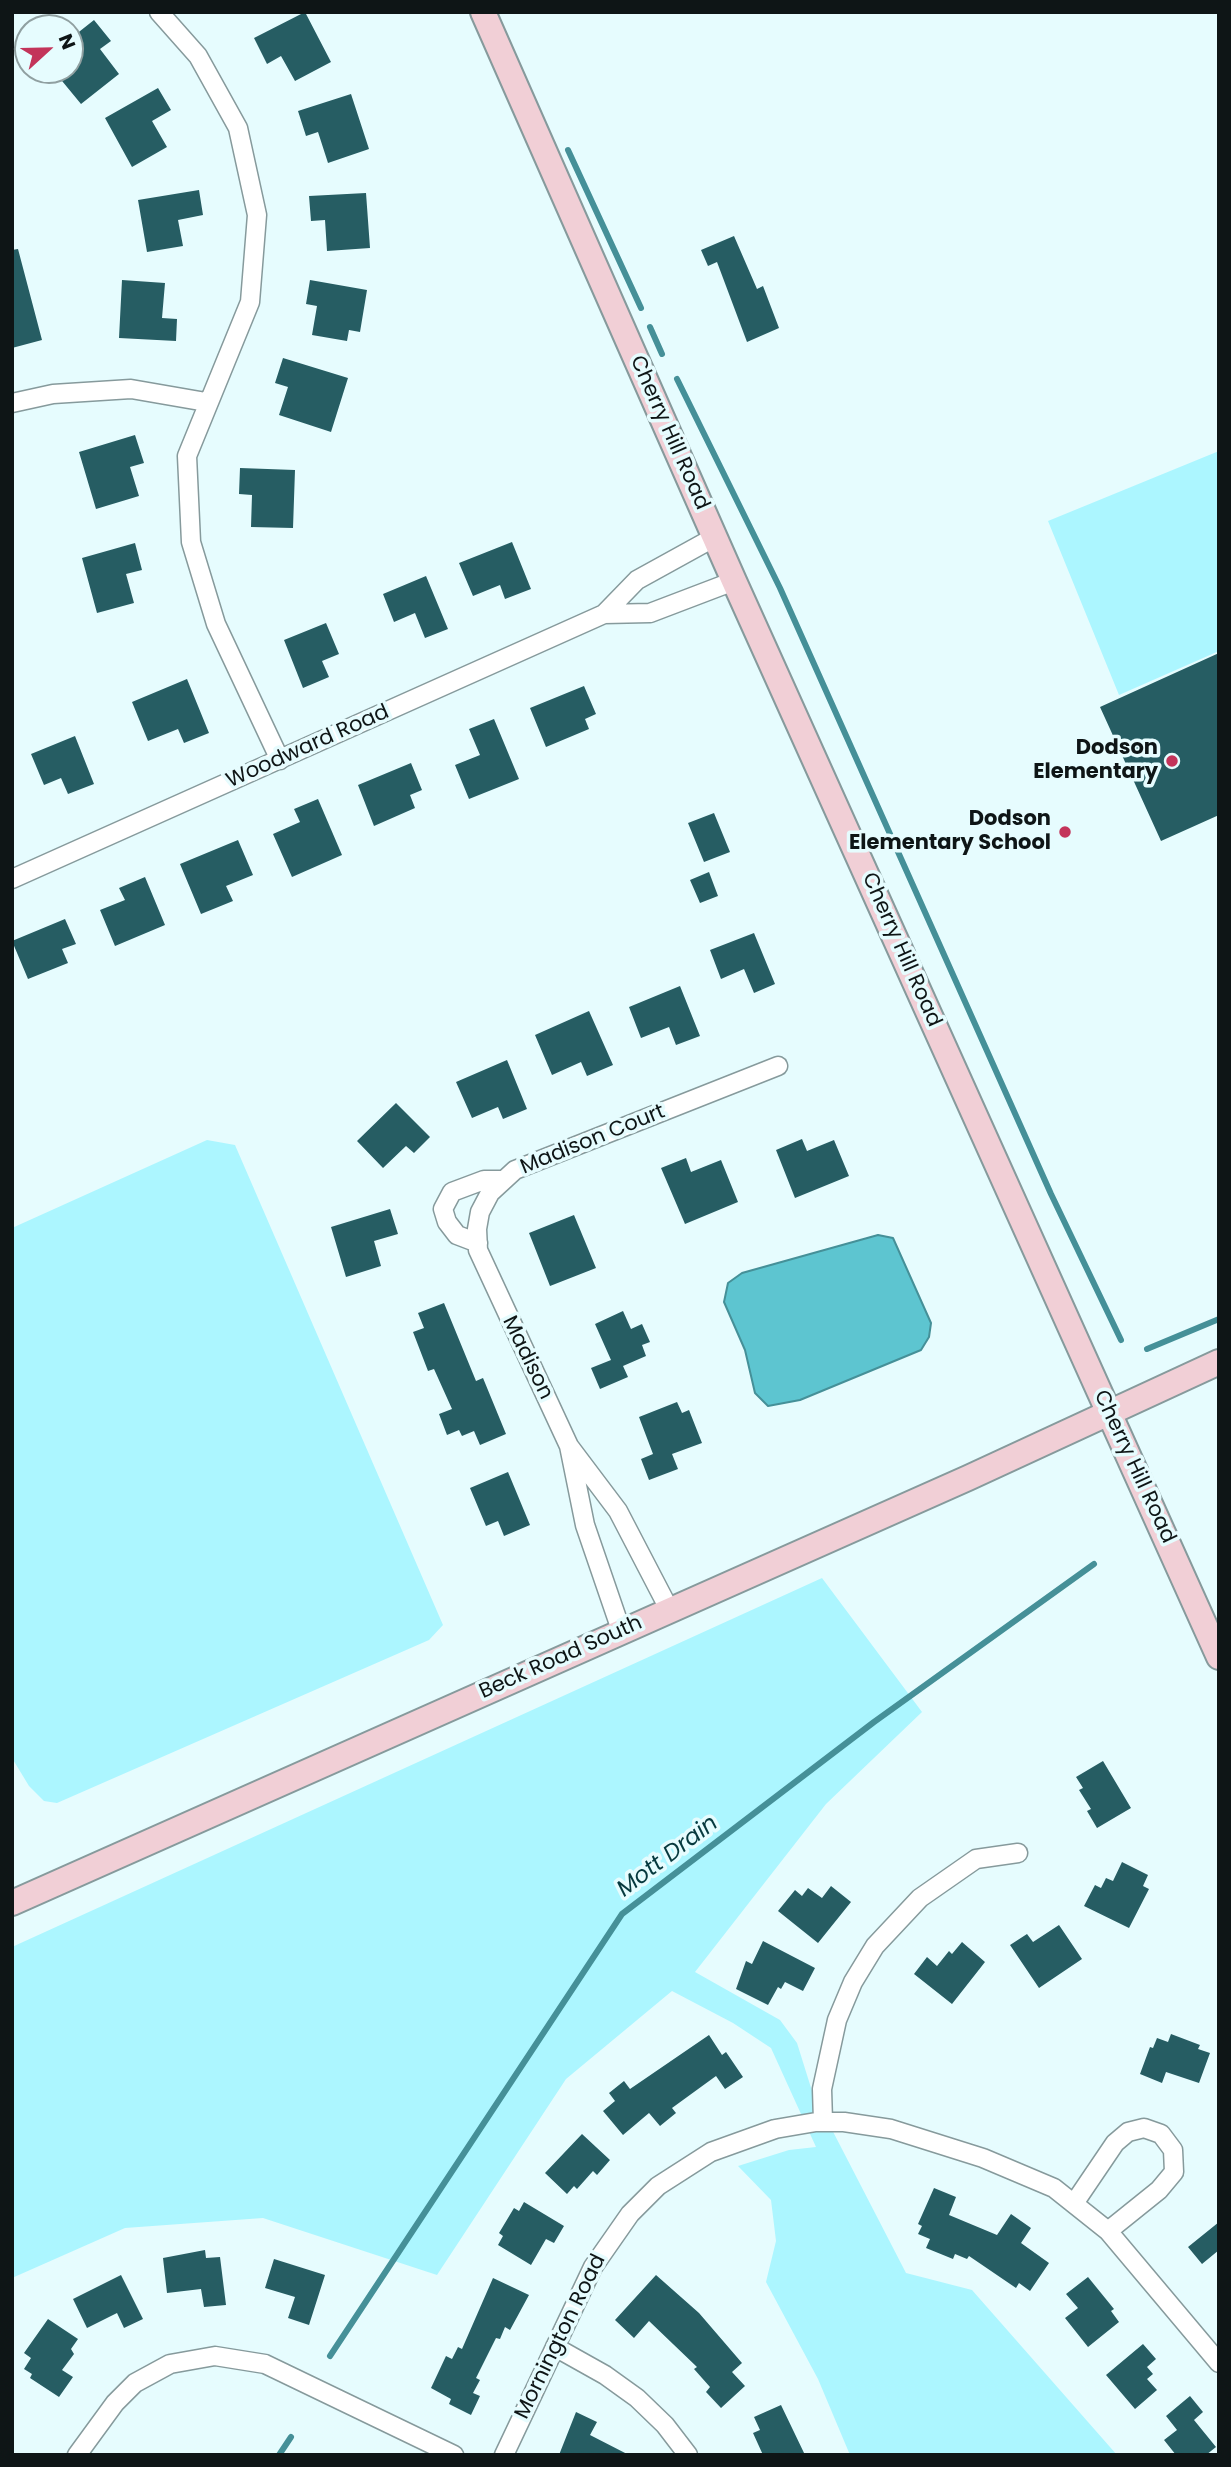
<!DOCTYPE html>
<style>
body{margin:0}
#map{position:relative;width:1231px;height:2467px;overflow:hidden;background:#e6fcfe;font-family:Poppins,sans-serif}
canvas{display:block}
.frame{position:absolute;inset:0;border:14px solid #0e1516;pointer-events:none}
.north{position:absolute;left:14px;top:14px;width:70px;height:70px;box-sizing:border-box;background:#e6fcfe;border:2px solid #90a0a1;border-radius:50%;rotate:68deg;font-size:19px;font-weight:700;line-height:28px;text-align:center;color:#0e1516}
.north::after{content:'';display:block;margin:auto;width:24px;height:32px;background:#c3345a;clip-path:polygon(50% 0,100% 100%,50% 72%,0 100%)}
</style>
<div id="map">
<canvas width="1231" height="2467"></canvas>
<div class="frame"></div>
<div class="north">N</div>
</div>
<script>
const context = document.querySelector('canvas').getContext('2d');
context.lineJoin = 'round';
function fill(path, color) { context.fillStyle = color; context.fill(path, 'evenodd'); }
const shape = rows => new Path2D(rows.map(r => 'M' + r).join(''));
function trace(path, color, width, dash) { context.strokeStyle = color; context.lineWidth = width; context.lineCap = dash ? 'butt' : 'round'; context.setLineDash(dash || []); context.stroke(path); }
function label(font, color, halo, rows, align = 'center') {
  context.font = font + ' Poppins,sans-serif'; context.lineWidth = 7; context.setLineDash([]); context.textBaseline = 'middle'; context.strokeStyle = halo; context.fillStyle = color; for (const [text, x, y, turn = 0] of rows) {
    context.save(); context.translate(x, y); context.rotate((+turn || 0) * Math.PI / 180); context.textAlign = isNaN(turn) ? turn : align; if (halo) context.strokeText(text, 0, 0); context.fillText(text, 0, 0); context.restore();
  }
}
fill(shape([
 [1219,451,1219,651,1119,695,1048,521],
 [207,1140,235,1145,443,1625,429,1640,57,1803,44,1801,29,1786,12,1758,12,1228],
 [822,1578,922,1712,826,1804,695,1972,780,2020,797,2043,812,2091,906,2273,972,2290,1117,2455,850,2455,818,2379,766,2282,776,2241,771,2200,738,2166,789,2150,816,2147,771,2048,733,2023,672,1991,566,2079,437,2275,263,2218,125,2228,12,2278,12,1947]
]), '#acf6ff');
const water = shape([
 [878,1235,893,1238,931,1323,929,1337,921,1350,800,1400,768,1406,755,1393,745,1350,724,1302,728,1283,742,1273,878,1235]
]);
fill(water, '#5dc5d0');
trace(water, '#459098', 2);
trace(shape([
 [568,150,641,308],
 [650,327,662,354],
 [677,379,780,588,1051,1194,1121,1340],
 [1147,1349,1219,1319],
 [330,2356,622,1914,874,1722,1094,1564],
 [279,2455,291,2437]
]), '#459098', 6);
fill(shape([
 [305,12,331,62,295,81,281,56,267,64,254,38],
 [94,20,111,41,100,49,119,74,81,104,53,70,70,70,70,39],
 [158,88,171,110,152,121,167,147,132,167,105,118],
 [351,94,369,149,328,163,318,132,306,136,298,111],
 [199,190,203,215,178,220,183,246,147,252,138,200],
 [366,193,370,248,327,251,325,220,311,221,309,196],
 [734,236,757,289,763,286,779,328,747,342,717,262,708,266,701,250],
 [18,249,42,340,12,348,12,250],
 [122,280,165,283,162,318,177,319,176,341,119,338],
 [310,280,367,290,360,332,349,330,347,341,312,335,317,306,306,304],
 [283,358,348,378,331,432,279,415,288,387,275,383],
 [135,435,144,463,130,467,139,496,96,509,79,452],
 [240,468,295,470,293,528,251,527,252,495,239,494],
 [512,542,531,589,505,599,500,585,473,596,459,563],
 [135,543,142,570,126,574,134,603,97,613,82,558],
 [426,576,448,629,425,638,415,613,394,622,383,594],
 [326,623,339,654,322,661,329,677,303,688,284,640],
 [1219,653,1219,815,1161,841,1100,707],
 [187,679,209,733,184,743,178,729,148,741,132,702],
 [584,686,596,714,585,719,589,729,546,747,530,708],
 [494,719,519,779,469,799,455,765,480,755,469,729],
 [75,736,94,784,68,794,61,778,44,785,31,754],
 [411,763,422,790,410,795,415,808,374,826,358,785],
 [318,799,342,855,292,877,273,834,300,822,294,809],
 [714,813,730,852,704,862,688,823],
 [238,840,253,875,226,886,233,901,201,914,180,864],
 [709,872,718,896,700,903,690,880],
 [145,877,165,925,115,946,100,910,125,900,119,888],
 [65,919,76,944,62,949,68,963,28,979,12,941],
 [754,933,775,984,754,993,744,969,721,979,710,950],
 [680,986,700,1036,676,1045,669,1027,641,1038,629,1007],
 [589,1011,613,1065,587,1076,581,1062,552,1075,535,1035],
 [507,1060,527,1109,503,1119,498,1107,472,1118,456,1082],
 [396,1103,430,1137,414,1153,406,1146,383,1168,357,1141],
 [802,1139,807,1151,834,1140,849,1176,795,1198,776,1150],
 [686,1158,691,1172,721,1160,738,1202,685,1224,661,1168],
 [390,1209,398,1234,374,1241,381,1266,346,1277,331,1227],
 [574,1215,596,1268,550,1286,529,1233],
 [444,1303,476,1381,483,1378,506,1434,480,1445,474,1431,462,1436,459,1430,447,1435,439,1414,452,1409,434,1369,428,1371,413,1332,424,1328,418,1313],
 [623,1311,631,1329,642,1324,650,1342,642,1345,646,1356,623,1366,628,1377,600,1389,591,1368,611,1360,595,1324],
 [677,1402,682,1413,689,1410,702,1443,672,1454,678,1469,649,1480,641,1459,653,1454,639,1417],
 [508,1472,530,1525,504,1536,498,1521,486,1526,470,1488],
 [1103,1761,1131,1808,1097,1828,1087,1811,1091,1809,1079,1790,1083,1788,1076,1777],
 [1122,1862,1148,1875,1143,1886,1149,1889,1129,1928,1084,1906,1095,1885,1101,1888,1106,1878,1113,1881],
 [831,1886,851,1902,818,1943,778,1911,795,1890,802,1896,808,1888,822,1898],
 [1059,1925,1082,1959,1039,1988,1010,1945,1027,1934,1033,1942],
 [763,1941,815,1968,803,1991,785,1982,781,1989,778,1987,768,2005,736,1989,746,1961,752,1964],
 [962,1942,985,1962,952,2004,914,1974,927,1957,937,1966,949,1951,952,1954],
 [1171,2034,1200,2045,1198,2049,1210,2053,1199,2083,1166,2072,1162,2083,1140,2074,1150,2047,1153,2048,1157,2038,1168,2042],
 [709,2035,722,2055,726,2052,743,2077,725,2089,716,2076,672,2108,676,2113,660,2126,649,2113,623,2135,603,2111,615,2101,609,2093,624,2081,630,2089],
 [582,2134,610,2160,597,2175,593,2171,577,2189,574,2186,567,2194,545,2173],
 [934,2188,956,2197,949,2215,997,2235,1011,2214,1031,2228,1021,2243,1049,2263,1030,2291,1019,2283,1016,2288,969,2256,967,2259,955,2254,953,2259,926,2248,930,2239,918,2234,922,2226,918,2224],
 [524,2202,564,2226,554,2243,546,2239,531,2265,498,2245,503,2236,499,2233,514,2208,519,2211],
 [1219,2222,1219,2250,1202,2264,1188,2247],
 [205,2250,206,2258,220,2257,226,2305,204,2307,201,2289,167,2293,163,2258],
 [274,2259,325,2275,309,2325,288,2318,295,2297,265,2288],
 [121,2275,143,2319,124,2328,117,2313,87,2328,73,2299],
 [656,2275,699,2313,742,2363,732,2372,745,2386,721,2408,706,2392,710,2387,694,2369,697,2367,649,2321,634,2338,615,2320],
 [1088,2277,1114,2309,1111,2311,1119,2322,1088,2347,1065,2318,1078,2308,1066,2294],
 [493,2278,529,2295,510,2330,505,2327,500,2339,496,2338,476,2378,480,2380,473,2393,480,2396,471,2415,449,2404,451,2399,431,2388,446,2356,452,2359,458,2347,462,2349],
 [48,2319,78,2339,71,2349,74,2354,62,2370,73,2377,59,2397,30,2378,32,2374,24,2369,31,2358,24,2353],
 [1143,2344,1156,2359,1147,2367,1153,2374,1147,2379,1157,2390,1135,2409,1106,2375],
 [1190,2396,1203,2412,1194,2420,1216,2447,1206,2455,1176,2455,1164,2440,1177,2430,1166,2416],
 [781,2405,805,2455,763,2455,753,2433,760,2430,754,2417],
 [576,2412,597,2422,590,2435,629,2455,559,2455]
]), '#265d63');
const street = shape([
 [159,12,198,56,238,128,257,215,250,302,187,456,191,542,216,624,280,760],
 [12,403,53,394,131,389,206,402],
 [604,614,650,613,734,581],
 [12,879,604,614,637,580,715,537],
 [478,1243,457,1235,447,1222,443,1209,452,1192,484,1180,501,1180],
 [569,1446,478,1250,477,1229,480,1212,490,1193,515,1170,778,1066],
 [621,1630,585,1525,569,1446,618,1511,669,1609],
 [823,2121,822,2089,837,2020,853,1982,875,1946,920,1898,976,1859,1018,1853],
 [1075,2202,1115,2143,1128,2132,1144,2128,1161,2134,1173,2150,1174,2172,1159,2190,1108,2231],
 [555,2347,605,2375,637,2398,665,2425,688,2455],
 [77,2455,115,2403,135,2383,170,2364,215,2356,265,2364,454,2455],
 [504,2455,593,2267,630,2214,658,2186,711,2152,775,2129,816,2122,844,2122,891,2129,983,2158,1054,2188,1108,2231,1219,2363]
]);
const secondary = shape([
 [483,12,734,581,1219,1657],
 [12,1903,968,1478,1219,1362]
]);
trace(street, '#869a9c', 21);
trace(secondary, '#869a9c', 28);
trace(street, '#fff', 18);
trace(secondary, '#f1cfd6', 24);
for (const [x, y, r, color] of [
 [1172,761,7,"#c3345a"],
 [1065,832,7,"#c3345a"]
]) { const dot = new Path2D(); dot.arc(x, y, r, 0, 2 * Math.PI); context.fillStyle = color; context.fill(dot); trace(dot, '#e6fcfe', 2.5); }
label('21px', '#0e1516', '#e6fcfe', [
 ["Cherry Hill Road",669,433,66],
 ["Woodward Road",308,747,-24],
 ["Cherry Hill Road",901,950,66],
 ["Madison Court",593,1140,-22],
 ["Madison",527,1358,64],
 ["Cherry Hill Road",1134,1467,65],
 ["Beck Road South",561,1658,-24],
 ["Mornington Road",561,2337,-64]
]);
label('bold 21px', '#0e1516', '#e6fcfe', [
 ["Dodson",1158,749],
 ["Elementary",1158,773],
 ["Dodson",1051,820],
 ["Elementary School",1051,844]
], 'right');
label('italic 23px', '#06393e', '#e6fcfe', [
 ["Mott Drain",668,1857,-37]
]);
</script>
